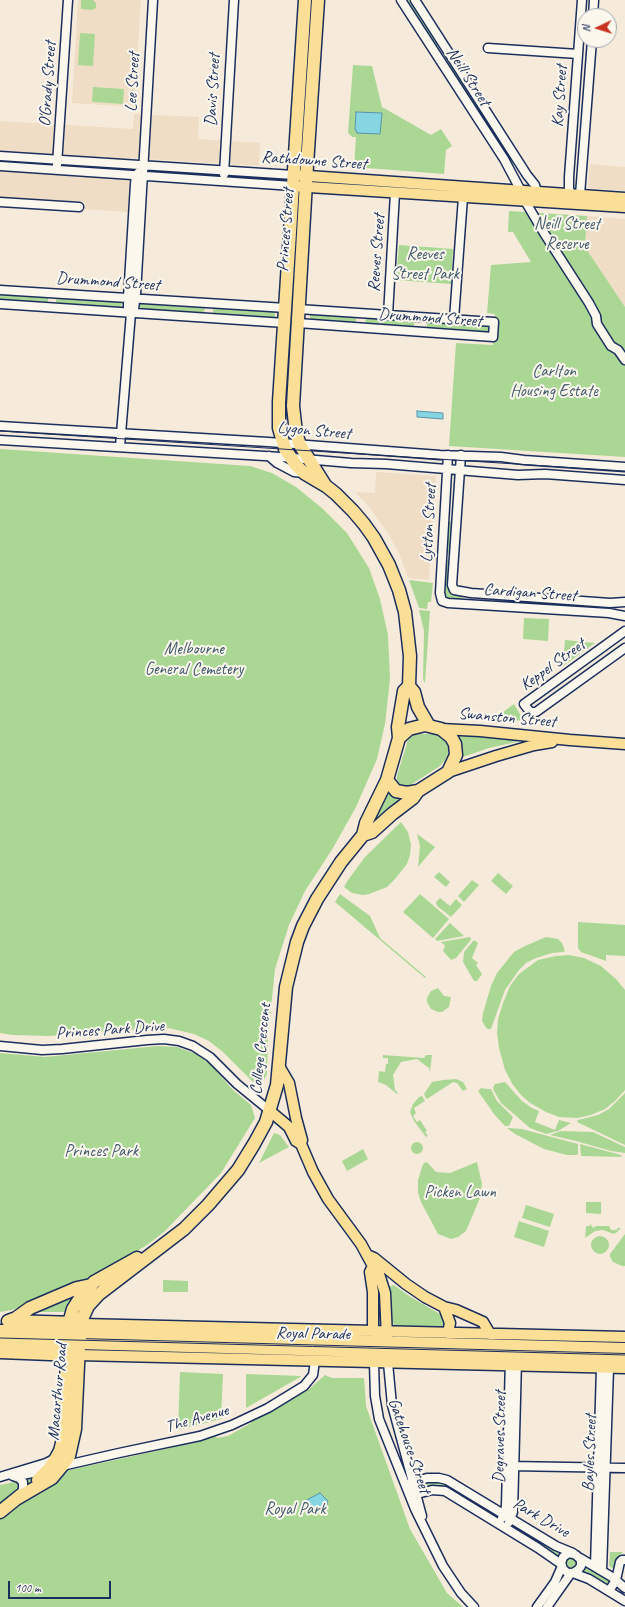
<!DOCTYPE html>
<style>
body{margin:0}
#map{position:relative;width:625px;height:1607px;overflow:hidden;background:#f6ebda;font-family:Caveat,sans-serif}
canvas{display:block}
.north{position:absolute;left:577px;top:8px;width:40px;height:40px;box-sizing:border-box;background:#fbf7ec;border:1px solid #a1a7b3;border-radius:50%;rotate:266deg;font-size:11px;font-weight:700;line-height:16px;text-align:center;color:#1b2f5e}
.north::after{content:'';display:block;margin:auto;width:14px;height:18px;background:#c8321e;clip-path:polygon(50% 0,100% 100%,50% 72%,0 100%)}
.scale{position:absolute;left:8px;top:1581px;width:103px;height:18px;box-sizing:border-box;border:2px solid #1b2f5e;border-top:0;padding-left:5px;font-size:12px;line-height:14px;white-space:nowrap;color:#1b2f5e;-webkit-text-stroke:3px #fbf7ec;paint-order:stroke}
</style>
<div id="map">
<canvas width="625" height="1607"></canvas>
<div class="north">N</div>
<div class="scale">100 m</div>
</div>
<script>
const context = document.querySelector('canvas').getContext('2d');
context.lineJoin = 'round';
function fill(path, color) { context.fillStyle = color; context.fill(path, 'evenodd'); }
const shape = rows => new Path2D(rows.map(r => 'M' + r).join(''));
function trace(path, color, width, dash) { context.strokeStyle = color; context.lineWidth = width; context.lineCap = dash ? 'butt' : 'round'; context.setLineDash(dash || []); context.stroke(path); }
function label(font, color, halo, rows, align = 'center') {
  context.font = font + ' Caveat,sans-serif'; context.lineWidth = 4; context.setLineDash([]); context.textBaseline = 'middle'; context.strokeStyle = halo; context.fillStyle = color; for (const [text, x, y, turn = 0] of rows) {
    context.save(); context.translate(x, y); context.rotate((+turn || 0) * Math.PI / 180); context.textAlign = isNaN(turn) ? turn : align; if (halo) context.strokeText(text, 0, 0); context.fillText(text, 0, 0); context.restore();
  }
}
fill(shape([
 [78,0,141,0,134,107,72,103],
 [134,114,199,117,198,139,260,143,259,166,131,158,128,212,84,209,85,202,0,197,0,121,133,129],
 [590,164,625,167,625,191,588,188],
 [587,216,625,219,625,307,585,247],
 [376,472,436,476,429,580,408,578,401,558,388,533,369,507,355,492,375,493]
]), '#f0ddc5');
fill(shape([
 [81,0,93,0,96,3,96,8,92,10,81,9],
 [405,0,412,0,440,43,435,47],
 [80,33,95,34,93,66,78,65],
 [446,52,484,111,478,114,440,56],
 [353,65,372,66,382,107,431,135,441,129,452,146,446,150,444,174,354,167,356,137,352,137,348,133],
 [93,87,124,89,123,104,92,102],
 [489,118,517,161,511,165,483,122],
 [61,163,128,167,128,173,61,168],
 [151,168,207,172,207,178,150,174],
 [230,174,281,179,281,182,230,179],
 [509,211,587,216,585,247,625,307,625,457,449,446,456,343,493,345,495,314,487,313,491,265,531,262,513,232,508,232],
 [399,245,453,249,451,284,396,280],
 [0,292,48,295,48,304,0,301],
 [56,296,122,300,121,308,56,304],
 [140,301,205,306,204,314,140,309],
 [213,308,275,312,275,318,213,314],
 [310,314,356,317,356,323,310,320],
 [366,318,414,320,414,327,365,325],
 [427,322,490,326,489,332,427,328],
 [0,449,250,466,272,473,296,487,323,509,347,533,369,568,380,599,388,635,390,679,385,724,377,759,356,807,333,848,305,891,289,925,275,969,268,1037,267,1074,264,1080,260,1082,253,1082,223,1052,209,1041,194,1034,164,1027,49,1036,13,1035,0,1033],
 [448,521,453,522,451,554,445,553],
 [446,560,450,561,451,563,449,592,452,595,463,596,462,600,448,600,444,597],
 [409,580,433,583,431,602,428,602,427,609,419,608],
 [419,610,430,611,425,683,423,679,424,631],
 [524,618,549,619,548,641,523,639],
 [565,640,595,643,563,666],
 [514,704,524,721,496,719,495,718],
 [419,734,438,734,444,738,448,746,448,754,445,760,440,766,409,786,405,786,400,784,397,780,397,776,408,740,413,735],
 [457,735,530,739,489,748,460,758,462,747],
 [388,794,398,799,404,799,371,827],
 [401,822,408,832,411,845,410,855,407,864,395,879,387,887,369,894,363,895,352,893,344,887,348,880,365,857],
 [417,834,435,847,418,867,420,846],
 [439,872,450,882,446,887,434,877],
 [498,873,513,886,506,894,491,881],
 [472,880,479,885,464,902,458,896],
 [340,894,370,916,380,938,426,977,425,978,335,902],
 [420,894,449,919,433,938,403,912],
 [440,898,450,906,456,899,462,905,451,917,437,906,436,902],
 [578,922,625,925,625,956,606,955,606,961,581,952,578,948],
 [450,923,464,936,437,941,435,939],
 [470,937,471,939,470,941,456,958,451,960,443,951,445,946,441,942],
 [546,937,558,939,562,943,565,951,563,952,552,953,536,958,526,963,519,970,505,990,491,1029,487,1029,482,1021,483,1013,491,986,497,973,514,952,525,946],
 [474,940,478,943,472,958,478,963,476,965,482,974,477,981,474,981,463,962,464,952],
 [569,955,584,958,601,966,616,979,625,990,625,1090,615,1101,605,1109,591,1115,577,1118,559,1117,546,1112,530,1103,521,1095,513,1085,505,1070,499,1048,497,1033,498,1019,503,1003,510,986,519,974,538,960,556,956],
 [438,988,444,996,451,997,449,1007,442,1012,438,1012,431,1009,427,1002,427,998,431,991],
 [158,1046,177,1047,196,1054,210,1064,233,1090,251,1105,255,1118,221,1173,164,1232,147,1245,93,1278,12,1310,0,1312,0,1053,45,1057],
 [383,1055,424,1058,426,1055,432,1055,430,1072,429,1068,417,1059,401,1062,393,1075,395,1090,398,1093,397,1094,386,1085,378,1082,379,1071,385,1072,386,1064,388,1064,388,1058,383,1058],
 [456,1079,463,1082,467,1089,463,1091,457,1083,453,1082,427,1099,426,1098,424,1094,432,1082,443,1080],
 [505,1082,522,1101,532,1108,539,1111,535,1122,555,1130,559,1120,571,1123,558,1131,546,1134,530,1128,501,1103,494,1091,493,1088,495,1084],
 [481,1088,487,1089,491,1089,497,1101,513,1117,509,1126,505,1126,494,1114,478,1091],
 [625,1093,625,1145,577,1122,578,1120,598,1115,609,1109],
 [422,1096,425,1101,414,1108,416,1113,413,1116,417,1122,420,1120,427,1131,425,1132,428,1136,426,1137,414,1121,410,1112,413,1104,419,1097],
 [507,1128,522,1129,578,1144,578,1154,577,1155,567,1155,544,1149,515,1134],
 [561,1131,593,1132,625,1147,625,1153,611,1151,576,1141,550,1135],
 [274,1133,280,1135,289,1147,259,1163],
 '411 1148a6 6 0 1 1 12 0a6 6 0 1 1-12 0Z',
 [580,1144,621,1155,622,1157,581,1156],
 [363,1149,368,1159,347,1171,342,1161],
 [427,1162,436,1172,450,1173,477,1162,482,1184,480,1198,466,1231,458,1237,451,1239,438,1234,421,1202,418,1193,418,1180,422,1167,424,1163],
 [586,1202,601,1202,601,1214,586,1213],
 [526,1205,554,1214,550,1227,522,1218],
 [519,1221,549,1231,544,1247,514,1237],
 [590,1223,593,1228,596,1226,609,1226,611,1230,617,1230,617,1228,621,1228,617,1232,614,1234,603,1230,595,1231,585,1238,586,1226,590,1226],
 [625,1234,625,1266,622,1266,613,1262,610,1257,610,1254],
 '591 1245a9 9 0 1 1 18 0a9 9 0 1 1-18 0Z',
 [163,1280,188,1281,188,1292,163,1292],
 [394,1285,409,1296,445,1317,449,1328,395,1327,392,1320,390,1286],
 [79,1290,66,1312,30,1312],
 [180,1372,223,1374,221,1419,178,1430],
 [246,1374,302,1376,246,1408],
 [325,1375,332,1378,364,1378,366,1406,410,1529,447,1593,463,1607,0,1607,0,1485,170,1448,216,1436,217,1438,228,1436,251,1423,251,1421,308,1390],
 [433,1480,448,1484,446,1488,433,1486,419,1489,418,1483],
 [454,1486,498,1512,494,1518,451,1493],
 [514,1522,560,1550,557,1557,510,1528],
 [610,1552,623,1552,616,1561,614,1569,609,1566],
 [567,1556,577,1557,578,1565,573,1570,566,1569,564,1560],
 [585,1566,610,1581,606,1587,583,1573]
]), '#abd795');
const water = shape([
 [356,112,382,113,380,134,357,133,355,129,356,112],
 [417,411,443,413,443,419,417,417,417,411],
 [320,1493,328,1501,327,1505,321,1510,309,1508,301,1511,301,1503,320,1493]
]);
fill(water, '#86d6e1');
trace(water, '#5b93ad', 1);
const minor = shape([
 [401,0,504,159,521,191],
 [415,0,527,175,535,185,537,192],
 [593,16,594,0],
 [488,48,578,54],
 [0,156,294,175],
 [57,165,68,0],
 [0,166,293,186],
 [224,174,234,0],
 [571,194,569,189,569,177,582,0],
 [580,195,592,40],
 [525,201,544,233,589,303,596,316,597,324,611,346,618,350,625,360],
 [0,202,79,207],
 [0,290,286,308],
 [0,304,285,323],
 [131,313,128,309,128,298,135,184,136,175,139,172],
 [388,315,395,193],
 [454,319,463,197],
 [298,323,493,337,494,322,298,309],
 [0,426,268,442,440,455,501,457,524,460,625,467],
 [0,440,281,457,351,463,386,464,518,475,545,474,625,480],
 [120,446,131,313,134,309,136,294,153,0],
 [448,455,440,593,442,601,448,603,609,613,625,616],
 [461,455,452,585,454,590,471,593,610,603,625,602],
 [269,456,277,463,294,472,304,473],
 [625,631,524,704,530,712,536,712,625,648],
 [0,1046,42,1050,62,1049,147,1040,164,1039,179,1041,193,1046,210,1057,237,1084,270,1111],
 [374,1363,375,1396,379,1419,415,1509,443,1566,461,1593,474,1607],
 [388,1363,392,1405,422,1516],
 [62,1466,119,1453,200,1436,232,1425,268,1408,304,1386,313,1375,315,1361],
 [510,1466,625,1468],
 [22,1475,48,1470],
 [13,1476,19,1478,23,1482,23,1489,20,1496],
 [0,1477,46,1463,54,1459],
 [406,1485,427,1478,439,1478,447,1480,556,1546,573,1553],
 [410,1496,432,1490,445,1491,538,1548,561,1564,563,1569,568,1573,573,1573,578,1570,581,1566,581,1560,576,1555,569,1553,563,1557,561,1564],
 [502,1518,505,1512,506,1505,510,1360],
 [509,1522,513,1512,517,1360],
 [580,1558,612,1577,625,1588],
 [595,1566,601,1368],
 [602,1571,609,1368],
 [573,1573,589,1579,625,1601],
 [609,1591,616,1580,620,1562,622,1560,625,1560],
 [537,1607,555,1582,562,1566],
 [547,1607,571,1573]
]);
const major = shape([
 [294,175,625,198],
 [293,186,625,207],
 [441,729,480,731,570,740,625,744],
 [448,772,496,756,534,745,552,742],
 [279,1066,289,1083,296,1118,302,1140,301,1144],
 [270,1111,289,1127,296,1141,301,1144,313,1172,328,1199,361,1244,373,1266,378,1271,385,1293,387,1337],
 [367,1255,374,1258,406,1284,425,1297,444,1307,456,1310,483,1322,490,1334],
 [373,1266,370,1272,373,1292,373,1337],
 [444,1307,450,1323,448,1333],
 [82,1324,625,1337],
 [80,1333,625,1348],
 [79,1344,625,1359],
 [78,1355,625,1368]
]);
const highway = shape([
 [305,0,279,402,279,428,285,449,296,465,304,473,326,486,336,494,353,511,364,524,374,538,389,565,399,590,405,612,410,656,409,686,404,691,398,727,399,738],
 [318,0,307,165,293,406,296,433,300,445,325,485],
 [409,686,414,692,418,707,429,726],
 [363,835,372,832,392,814,413,798,418,791],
 [8,1321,16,1318,30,1308,77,1288,91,1285],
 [9,1321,77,1323],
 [0,1331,75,1333],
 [0,1342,75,1344],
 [0,1352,75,1355],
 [38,1480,49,1469,55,1460,60,1451,63,1439,69,1323,73,1309,82,1295,94,1282,137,1258],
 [16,1499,52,1478,62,1466,69,1456,75,1429,79,1344,83,1317,88,1306,99,1294,184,1229,208,1205,238,1170,254,1144,266,1122,277,1085,286,987,297,942,303,926,317,899,341,862,363,835,366,823,387,780,399,738,409,729,425,725,441,729,451,737,455,744,456,755,448,772,418,791,407,793,396,791,387,780],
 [0,1512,21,1495]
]);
trace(minor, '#1b2f5e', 11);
trace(major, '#1b2f5e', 13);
trace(highway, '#1b2f5e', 15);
trace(minor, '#fbf7ec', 8);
trace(major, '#fbdf96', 10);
trace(highway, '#fbdf96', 12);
trace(shape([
 [0,431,625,471],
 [0,1338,625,1355]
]), '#1b2f5e', 1);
label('17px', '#1b2f5e', '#fbf7ec', [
 ["Neill Street",468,77,57],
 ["Lee Street",133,82,-87],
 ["O'Grady Street",48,84,-86],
 ["Davis Street",213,90,-87],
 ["Kay Street",560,96,-86],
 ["Rathdowne Street",314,161,4],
 ["Princes Street",286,230,-86],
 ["Reeves Street",377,253,-86],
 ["Drummond Street",108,282,4],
 ["Drummond Street",430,318,4],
 ["Lygon Street",314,431,5],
 ["Lytton Street",429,523,-87],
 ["Cardigan Street",530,593,4],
 ["Keppel Street",553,665,-36],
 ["Swanston Street",507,718,5],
 ["Princes Park Drive",110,1030,-4],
 ["College Crescent",261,1049,-84],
 ["Royal Parade",313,1334,1],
 ["Macarthur Road",58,1392,-85],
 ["The Avenue",197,1419,-16],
 ["Degraves Street",500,1437,-89],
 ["Gatehouse Street",409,1446,71],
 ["Bayles Street",590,1453,-88],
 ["Park Drive",541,1518,30]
]);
label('17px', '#3f596c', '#fbf7ec', [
 ["Neill Street",567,225],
 ["Reserve",567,245],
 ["Reeves",425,255],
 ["Street Park",425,275],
 ["Carlton",554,372],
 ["Housing Estate",554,392],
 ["Melbourne",194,650],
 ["General Cemetery",194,670],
 ["Princes Park",101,1152],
 ["Picken Lawn",460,1193],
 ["Royal Park",295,1510]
]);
</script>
